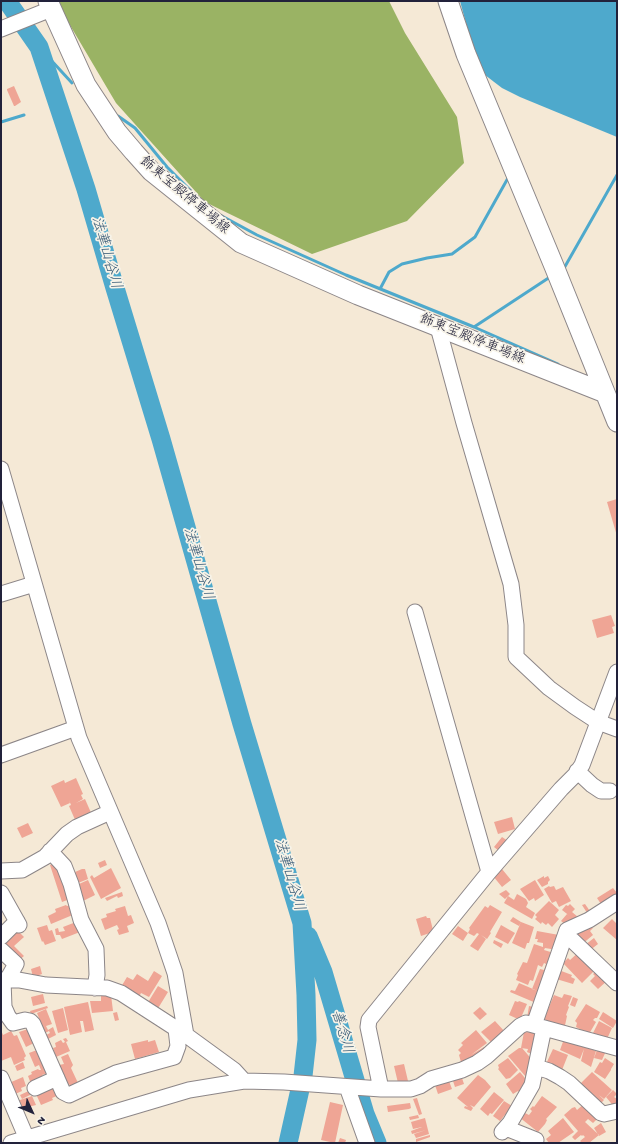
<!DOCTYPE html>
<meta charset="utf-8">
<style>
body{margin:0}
#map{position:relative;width:618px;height:1144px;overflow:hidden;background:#f5e9d6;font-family:"Gochi Hand",sans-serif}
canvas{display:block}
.frame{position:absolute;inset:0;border:2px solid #22223b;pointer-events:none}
.north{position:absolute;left:12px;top:1092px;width:40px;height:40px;-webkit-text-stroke:3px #f7f3e8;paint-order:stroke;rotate:134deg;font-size:11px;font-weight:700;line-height:16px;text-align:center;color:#22223b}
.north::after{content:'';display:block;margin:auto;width:14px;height:18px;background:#22223b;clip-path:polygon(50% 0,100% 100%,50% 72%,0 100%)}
</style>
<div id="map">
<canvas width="618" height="1144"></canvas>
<div class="frame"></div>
<div class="north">N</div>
</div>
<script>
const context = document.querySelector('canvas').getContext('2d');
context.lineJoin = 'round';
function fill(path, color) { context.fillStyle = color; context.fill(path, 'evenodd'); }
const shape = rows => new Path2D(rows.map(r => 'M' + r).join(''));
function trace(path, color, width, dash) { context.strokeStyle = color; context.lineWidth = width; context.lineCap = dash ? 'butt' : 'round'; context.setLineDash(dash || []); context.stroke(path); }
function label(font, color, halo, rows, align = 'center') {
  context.font = font + ' "Gochi Hand","Klee One",sans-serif'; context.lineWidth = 3.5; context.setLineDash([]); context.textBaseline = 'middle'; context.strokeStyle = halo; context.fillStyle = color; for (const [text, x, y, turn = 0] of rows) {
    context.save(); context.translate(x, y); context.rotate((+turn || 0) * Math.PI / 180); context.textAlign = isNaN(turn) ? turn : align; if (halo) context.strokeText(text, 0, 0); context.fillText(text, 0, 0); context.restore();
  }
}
fill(shape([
 [58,1,389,1,405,33,457,117,464,163,407,221,312,254,205,202,116,103,64,15]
]), '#9ab364');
fill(shape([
 [460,1,617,1,617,137,520,97,502,88,485,75,476,60]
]), '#4ea9cc');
trace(shape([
 [39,47,72,83],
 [118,116,135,128,167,167,191,191],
 [1,122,24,115],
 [220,215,257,235,346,275,474,327,558,364],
 [563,270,617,175],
 [380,289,389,272,402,264,427,258,452,254,475,237,508,178],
 [474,327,550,277]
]), '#4ea9cc', 3);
trace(shape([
 [7,1,39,47,86,189,115,288,161,439,242,724,302,923,306,995,307,1040,303,1076,288,1143],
 [308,936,323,972,365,1114,377,1143]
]), '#4ea9cc', 19);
fill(shape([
 [14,86,21,102,15,106,14,106,7,90,7,89],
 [617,499,617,536,607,502],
 [611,615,615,626,612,627,614,633,597,638,592,620],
 [76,778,83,794,81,795,83,799,76,803,85,799,92,815,76,822,69,806,71,805,69,800,70,803,61,807,51,786,64,780,65,783],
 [512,817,515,829,498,834,494,822],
 [28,823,33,833,22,838,17,828],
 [502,837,508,841,499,851,494,847],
 [105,860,107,865,100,868,98,863],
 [57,862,70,899,62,902,50,865],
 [111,868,121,888,101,899,90,877,92,875,94,878],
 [82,869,85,869,88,879,78,883,72,876,76,874,75,872],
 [502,869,511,880,502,887,493,876],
 [544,876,544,878,548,876,550,880,548,882,548,884,542,887,537,880],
 [88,880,95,895,83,901,79,884],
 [535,880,544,895,535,901,534,898,529,901,520,889],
 [549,886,550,887,554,886,556,890,563,887,571,901,559,907,556,901,552,903,544,889],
 [613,888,617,893,617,899,603,907,597,898],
 [506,890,510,894,505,899,499,894],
 [122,892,123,896,118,898,117,896,107,901,105,898],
 [517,894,526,899,528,903,526,907,535,913,532,919,504,903,508,896,514,900],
 [549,901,559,910,555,915,559,919,552,927,548,923,546,925,542,922,541,924,535,919,537,917,535,915],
 [570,904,575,909,572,912,578,917,573,923,566,925,561,921,567,914,571,917,562,910,566,905,568,906],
 [585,904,592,914,589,916,582,905],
 [66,905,67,906,71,905,75,914,51,924,48,916,56,912,55,909],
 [490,905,502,912,490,932,491,933,487,939,481,935,486,939,478,951,470,946,479,934,477,933,474,936,468,933,470,929,469,928,485,906,488,908],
 [125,906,128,916,131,915,134,923,127,926,129,932,119,935,117,930,119,929,117,925,105,930,101,919,107,917,106,914,116,911,115,909],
 [426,916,427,918,430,918,433,930,430,933,421,936,416,919],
 [513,917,521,922,519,926,510,921],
 [612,919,617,924,617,940,603,928],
 [76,922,80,932,62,939,60,935,56,935,55,929,58,928,59,932,65,931,63,927],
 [521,922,534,927,529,943,527,943,525,949,512,943],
 [589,924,593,928,590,931,593,935,581,945,573,934],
 [47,925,49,931,52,930,56,941,45,945,43,941,42,942,37,928],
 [501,925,515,933,508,944,495,937],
 [458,926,468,933,463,941,452,934],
 [16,929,24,937,14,946,24,956,17,962,1,944],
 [537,931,559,935,557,950,545,948,544,950,557,954,541,992,532,989,540,969,544,970,546,964,544,963,542,967,538,965,533,981,530,980,528,985,516,980,518,975,517,974,523,962,527,963,534,944,543,947,543,943,537,942,538,939,535,939],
 [594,938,598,944,589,951,585,945],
 [494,940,503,944,501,948,493,943],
 [580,951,597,968,582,983,563,963,568,958,570,960],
 [40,966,42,974,39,975,41,979,33,977,31,969],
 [556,969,572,975,571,977,575,979,573,984,553,978],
 [599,969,609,979,598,989,590,981,595,976,593,974],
 [154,971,162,976,149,997,141,993,139,997,121,987,127,977,133,980,137,974,148,981],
 [519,983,540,992,536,1003,510,992,511,990,515,991],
 [158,986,168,992,157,1010,147,1004],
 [43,994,45,1003,33,1006,31,997],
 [564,994,572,996,568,1006,569,1007,566,1015,567,1016,564,1030,547,1024,548,1021,544,1019,554,995,562,998],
 [111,995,113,1011,92,1013,90,1001,101,1001,101,996],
 [573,997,578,999,575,1007,570,1005],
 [515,1001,518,1002,519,1001,527,1004,520,1020,509,1015],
 [88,1002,94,1030,85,1032,83,1021,80,1021,82,1032,70,1035,64,1007],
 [586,1004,600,1012,597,1018,595,1018,593,1020,596,1022,589,1034,576,1027,577,1023,575,1021],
 [47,1006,48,1008,31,1014,30,1011],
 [529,1006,537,1008,535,1020,527,1018],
 [480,1007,487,1014,480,1020,473,1013],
 [63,1008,68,1030,58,1033,52,1011],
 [46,1009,52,1024,46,1026,48,1030,53,1027,56,1035,48,1039,51,1045,49,1046,44,1036,50,1033,49,1031,43,1034,43,1028,37,1013],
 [117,1012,119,1020,115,1021,113,1013],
 [603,1012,617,1021,613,1028,599,1019],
 [495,1021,506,1033,494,1045,481,1032],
 [599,1021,612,1028,607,1039,593,1033],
 [28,1029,34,1043,26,1047,19,1032],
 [1,1030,3,1035,11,1031,14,1036,17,1035,26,1056,24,1058,25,1060,14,1065,11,1057,1,1061],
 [476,1030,487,1043,471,1055,484,1047,486,1051,467,1063,461,1062,459,1055,461,1053,458,1050,463,1045,461,1043],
 [524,1032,539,1033,534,1055,527,1052,528,1049,521,1048],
 [66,1038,68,1041,66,1042,70,1051,56,1057,53,1048,56,1047,55,1043,61,1040,63,1043,65,1042,63,1039],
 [564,1039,596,1051,591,1067,581,1061,584,1049,580,1059,560,1050],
 [148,1040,148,1042,155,1040,159,1052,135,1059,131,1044],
 [519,1048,522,1048,534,1062,530,1072,526,1077,508,1056],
 [553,1049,568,1055,562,1070,546,1064],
 [37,1050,48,1073,42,1075,44,1078,31,1084,28,1076,32,1074,31,1072,38,1069,39,1070,41,1070,39,1065,35,1067,29,1053],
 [597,1050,606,1051,602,1060,594,1058],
 [68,1054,73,1065,71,1068,78,1083,70,1086,69,1084,67,1085,59,1065,64,1064,61,1057],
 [508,1058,518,1070,510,1078,506,1079,498,1069,499,1068,498,1065],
 [605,1058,614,1064,611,1069,611,1070,605,1079,594,1072,600,1062,602,1063],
 [23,1062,25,1068,17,1071,15,1066],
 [404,1064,408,1081,398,1083,394,1066],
 [520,1072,529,1083,520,1093,518,1091,513,1094,506,1084],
 [592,1072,612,1090,604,1099,599,1095,604,1100,599,1105,578,1086],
 [461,1075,464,1084,455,1087,452,1078],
 [478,1075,485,1080,491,1087,474,1107,470,1105,473,1108,471,1111,464,1108,465,1106,468,1107,457,1098],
 [23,1077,26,1086,21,1088,22,1091,13,1095,9,1083],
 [449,1081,452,1089,438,1094,435,1085],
 [54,1086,59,1095,52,1098,53,1100,41,1105,36,1094],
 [33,1089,34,1093,22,1099,20,1095],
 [613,1090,617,1094,614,1097,617,1099,617,1107,615,1108,606,1097],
 [494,1092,504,1100,492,1114,490,1113,488,1116,480,1109],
 [32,1096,36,1105,20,1109,17,1101],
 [542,1096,557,1107,546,1119,547,1120,545,1124,538,1132,519,1117,523,1112,529,1115,532,1111,530,1109,533,1106,534,1107],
 [417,1098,422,1114,419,1115,413,1099],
 [504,1101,512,1106,500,1121,493,1116],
 [330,1102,343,1105,335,1143,321,1140],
 [410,1103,411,1108,409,1109,388,1112,387,1106],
 [585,1103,600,1116,593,1123,588,1119,585,1122,599,1135,589,1143,585,1142,582,1143,580,1141,585,1137,583,1135,582,1136,581,1135,575,1140,572,1137,578,1131,564,1115,572,1108,575,1107,577,1110],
 [418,1115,419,1118,410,1120,409,1117],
 [425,1118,429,1134,416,1138,414,1134,426,1130,412,1134,411,1131,422,1127,413,1129,411,1122],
 [563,1118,574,1132,558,1143,549,1143,546,1139,551,1135,548,1131],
 [601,1123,606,1132,599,1136,594,1128],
 [430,1135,430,1137,416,1142,416,1139],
 [340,1138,346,1140,345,1143,338,1143]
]), '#efa595');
const minor = shape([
 [1,29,51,9],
 [438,327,464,423,511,584,516,625,516,657,549,688,575,707,598,722,617,729],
 [1,469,79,738,158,923,175,973,186,1035],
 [1,594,34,584],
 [415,612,489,872],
 [1,755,76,728],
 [577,771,592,785,601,791,610,791],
 [50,851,64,866,71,884,81,920,96,949,97,975,95,988],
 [1,871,22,870,45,857,67,834,77,827,110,812],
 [1,893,19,925],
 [566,936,572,940,617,983],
 [1,937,17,921],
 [1,950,16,964,7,980],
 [1,980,19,980,46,985,107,988,121,993,186,1035,234,1070,244,1081],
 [3,980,4,1007,8,1016,13,1023,25,1020,30,1021,33,1024,63,1092,69,1095,116,1073,174,1057,178,1046,176,1029],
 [534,1025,567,930,589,920,617,902],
 [536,1067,549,1071,560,1077,569,1083,601,1113,604,1114,617,1111],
 [1,1078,27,1139],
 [347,1087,367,1143],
 [35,1088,57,1078],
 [381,1089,368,1027,369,1020,489,872,561,789,575,775,582,765,617,672],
 [506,1128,536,1140],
 [502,1132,510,1123,532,1085,544,1028],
 [11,1143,189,1090,244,1081,284,1082,381,1089,411,1089,420,1086,431,1079,462,1070,477,1063,487,1056,520,1026,526,1023,617,1048]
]);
const major = shape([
 [48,1,86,85,117,132,134,152,151,171,241,243,358,295,605,393],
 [448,1,466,54,554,266,617,422]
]);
trace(minor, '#8c8688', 17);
trace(major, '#8c8688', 21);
trace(minor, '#fff', 15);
trace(major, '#fff', 19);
label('14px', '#22223b', '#f7f3e8', [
 ["飾東宝殿停車場線",184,196,40],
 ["飾東宝殿停車場線",472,340,22]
]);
label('italic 15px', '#345875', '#f7f3e8', [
 ["法華山谷川",105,253,74],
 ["法華山谷川",197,564,74],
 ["法華山谷川",288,875,74],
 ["善念川",341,1032,74]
]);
</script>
